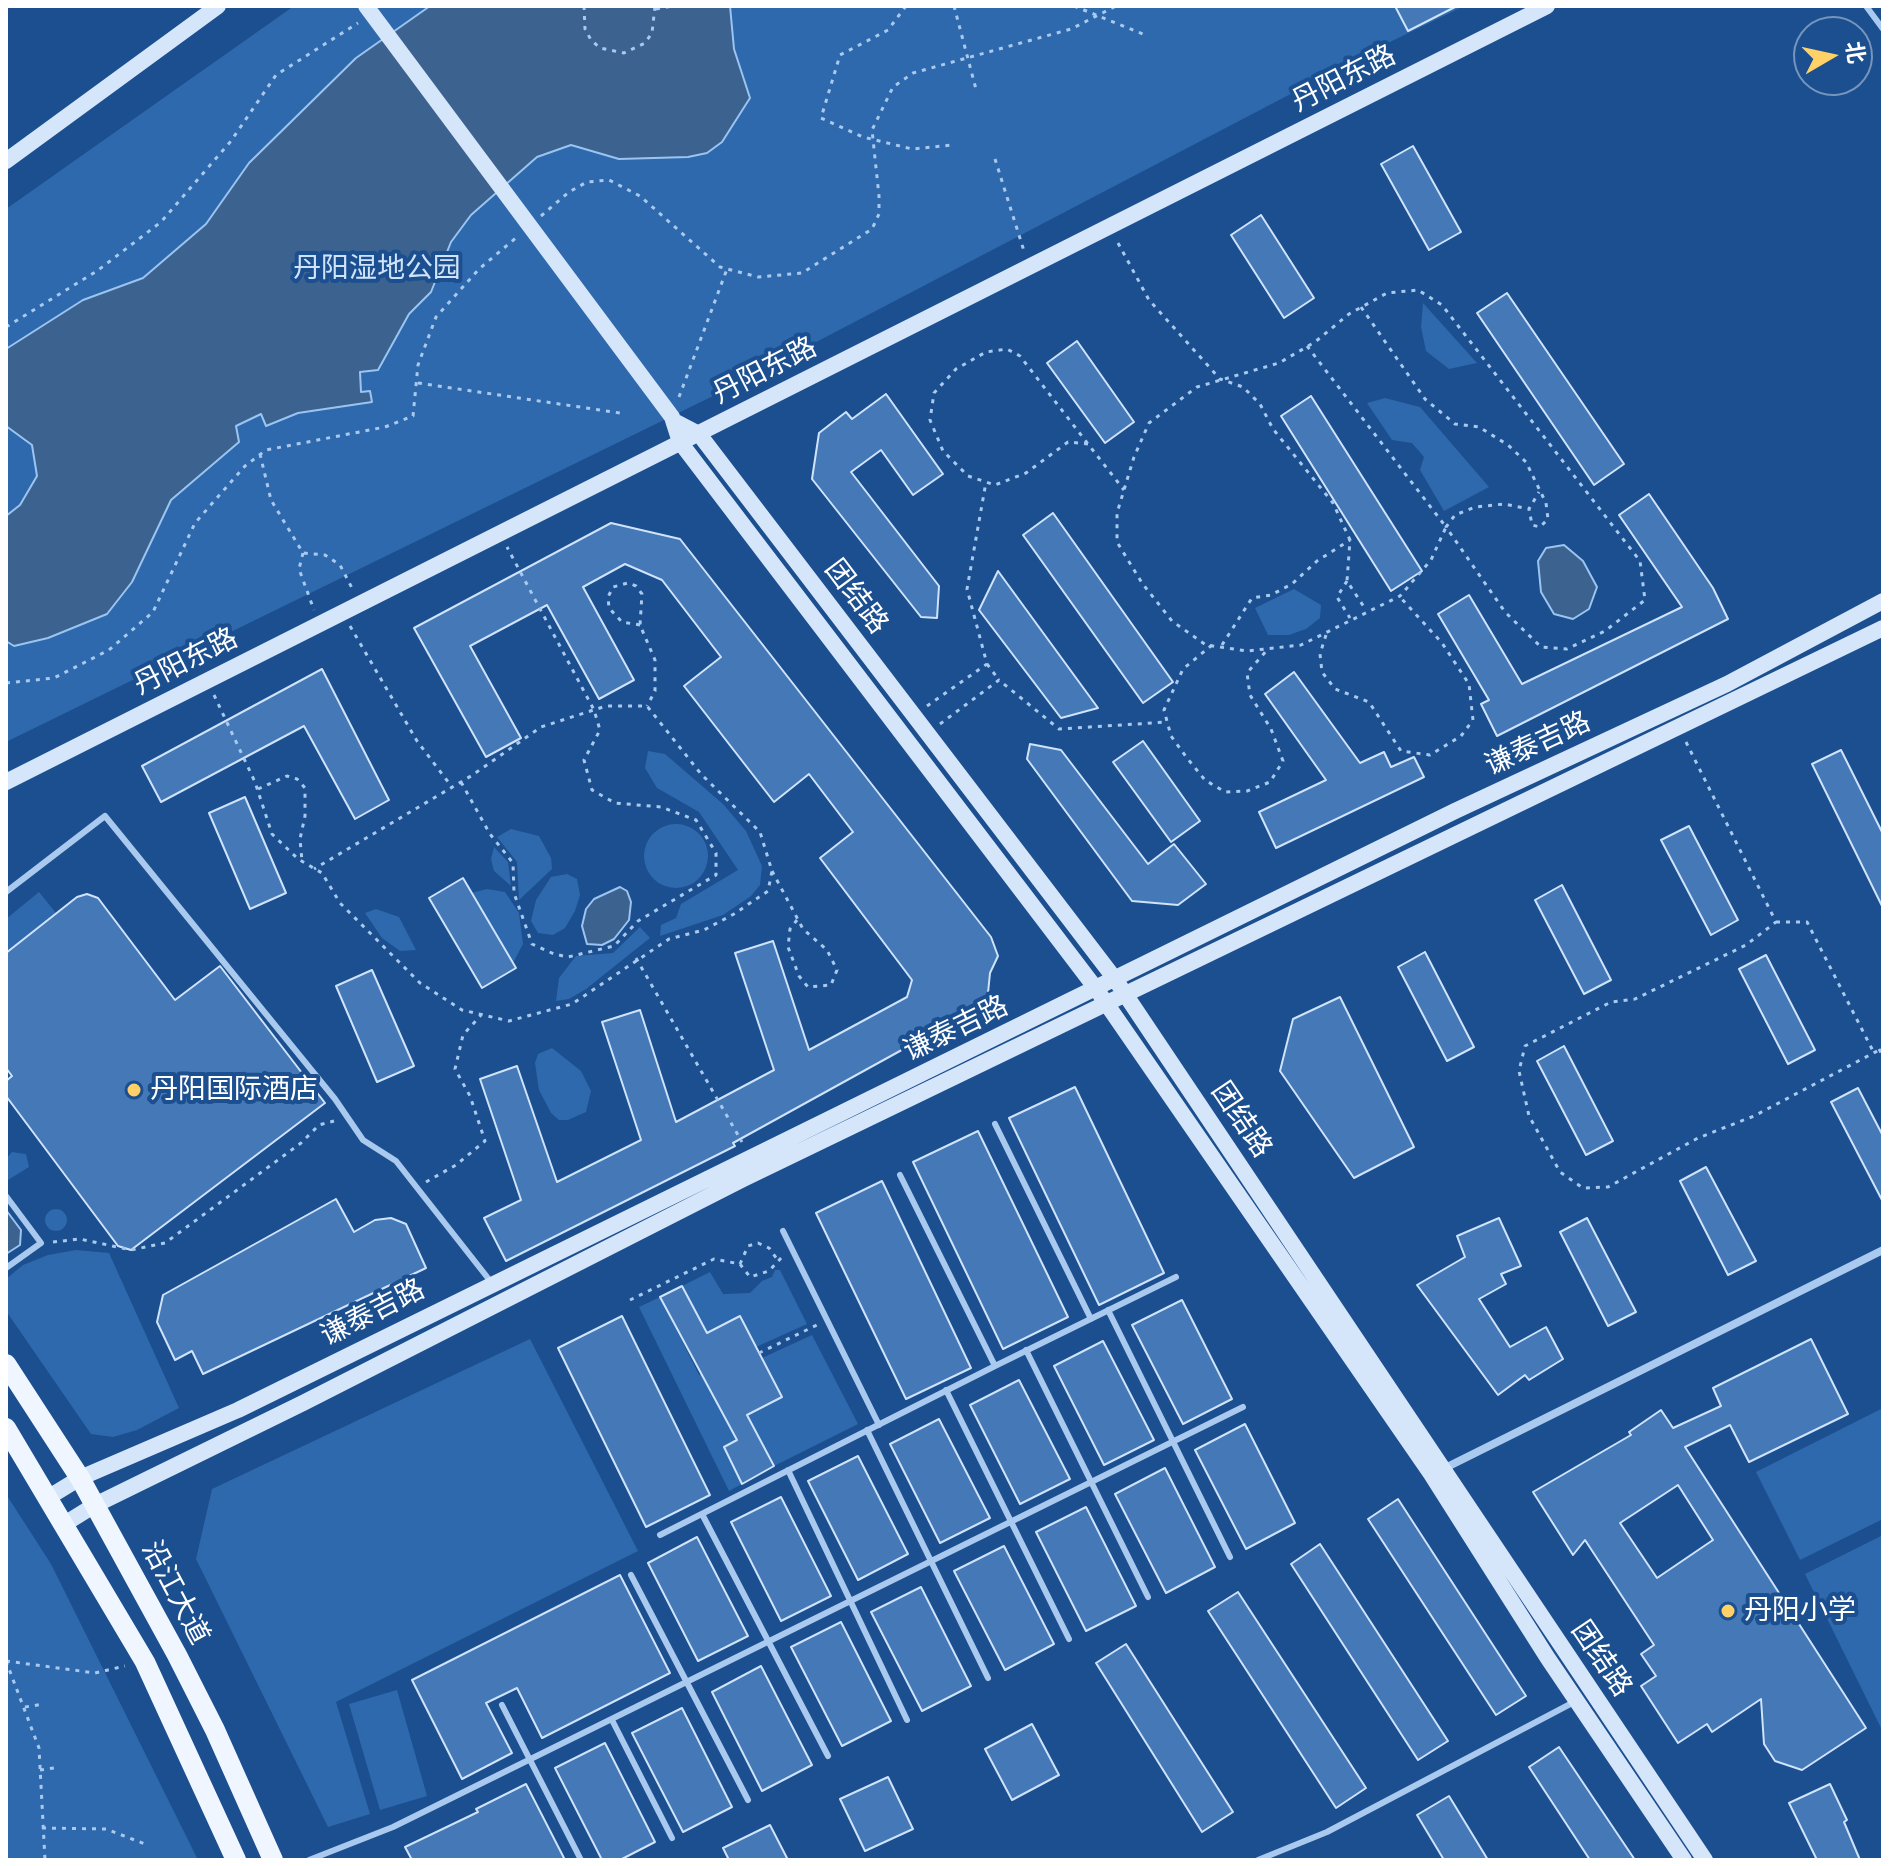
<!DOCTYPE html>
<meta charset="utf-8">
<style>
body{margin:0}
#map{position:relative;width:1889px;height:1866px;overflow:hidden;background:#1b4f8f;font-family:Karla,"Noto Sans SC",sans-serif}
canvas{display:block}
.frame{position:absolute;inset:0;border:8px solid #fff;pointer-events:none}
.north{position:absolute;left:1793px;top:16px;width:80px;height:80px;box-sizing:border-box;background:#1b4f8f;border:2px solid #7695bc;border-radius:50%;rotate:81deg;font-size:22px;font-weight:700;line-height:32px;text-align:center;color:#fff}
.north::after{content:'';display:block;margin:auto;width:28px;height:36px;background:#ffd166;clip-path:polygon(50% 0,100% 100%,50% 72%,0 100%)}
</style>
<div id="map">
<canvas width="1889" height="1866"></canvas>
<div class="frame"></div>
<div class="north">北</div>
</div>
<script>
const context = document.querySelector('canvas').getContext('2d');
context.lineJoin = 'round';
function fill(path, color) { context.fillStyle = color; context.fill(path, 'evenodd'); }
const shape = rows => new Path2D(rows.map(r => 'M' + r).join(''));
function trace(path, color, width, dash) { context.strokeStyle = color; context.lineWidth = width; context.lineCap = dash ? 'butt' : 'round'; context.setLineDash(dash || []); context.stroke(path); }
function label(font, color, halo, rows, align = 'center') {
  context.font = font + ' Karla,"Noto Sans SC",sans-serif'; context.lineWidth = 8; context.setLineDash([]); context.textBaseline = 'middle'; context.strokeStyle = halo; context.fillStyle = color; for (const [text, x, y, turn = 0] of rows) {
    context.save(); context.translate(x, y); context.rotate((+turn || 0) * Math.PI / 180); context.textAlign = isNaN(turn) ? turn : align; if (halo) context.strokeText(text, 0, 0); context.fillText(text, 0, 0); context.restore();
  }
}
fill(shape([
 [294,6,1464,6,1392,41,713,396,6,742,6,209],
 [1423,303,1477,363,1449,369,1426,351,1421,327],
 [1385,398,1420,407,1489,487,1444,511,1420,470,1424,457,1412,443,1392,440,1367,403],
 [1294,589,1321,605,1320,618,1306,629,1289,635,1268,635,1255,608],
 [648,751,665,754,723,804,746,831,762,866,760,885,751,896,723,915,660,936,661,925,676,918,681,904,738,870,699,812,657,788,645,768],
 '644 856a32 32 0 1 1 64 0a32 32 0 1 1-64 0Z',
 [511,829,539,836,551,858,552,869,519,900,517,862,497,837],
 [494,847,508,862,511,886,494,871,491,859],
 [567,874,577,879,580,895,575,911,565,928,553,935,538,933,531,921,536,900,551,877],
 [487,889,505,892,519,913,523,944,513,963,471,893],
 [39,892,56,913,6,953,6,919],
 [376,909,399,917,416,950,400,951,382,938,365,913],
 [640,927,650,938,586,989,569,999,556,1001,559,978,576,956,613,953],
 [552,1048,581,1071,591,1091,586,1112,568,1120,559,1120,551,1113,539,1090,535,1063,538,1054],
 [12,1152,26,1154,29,1167,8,1180,6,1159],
 '45 1220a11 11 0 1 1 22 0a11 11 0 1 1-22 0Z',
 [76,1250,109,1253,179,1408,137,1430,113,1437,91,1434,6,1311,6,1279,23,1265,48,1255],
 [775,1270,780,1270,807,1324,756,1347,740,1316,707,1333,682,1286,710,1272,723,1294,750,1293,762,1281,772,1277],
 [660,1297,699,1375,732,1358,782,1397,762,1358,812,1335,858,1424,774,1466,755,1431,742,1484,729,1491,639,1307],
 [530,1339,638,1551,336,1702,370,1814,328,1827,196,1559,212,1489],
 [1883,1408,1883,1519,1800,1560,1756,1472],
 [6,1494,51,1564,198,1860,6,1860],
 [1883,1535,1883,1732,1805,1574],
 [397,1690,427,1796,380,1810,349,1704]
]), '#2e69ad');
const water = shape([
 [430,6,730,6,734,49,750,98,722,142,707,153,688,157,619,159,571,145,537,157,471,215,451,242,431,292,409,314,378,370,360,372,361,392,370,391,372,402,298,413,266,426,261,414,236,426,239,442,171,500,132,582,107,614,48,638,14,646,6,641,6,516,20,505,37,476,32,445,6,426,6,349,83,300,143,278,206,224,249,163,356,58,430,6],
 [1564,545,1583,561,1597,587,1589,609,1573,619,1554,614,1541,592,1538,561,1546,548,1564,545],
 [620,887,627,891,631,902,629,920,614,939,602,945,587,944,582,926,586,909,594,899,620,887],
 [6,1210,21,1230,20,1245,6,1254,6,1210]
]);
fill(water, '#3c6290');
trace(water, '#9cc4f0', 2);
const building = shape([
 [1395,6,1457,6,1408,31,1395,6],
 [1413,146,1461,232,1429,250,1381,164,1413,146],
 [1261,215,1314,298,1284,318,1231,235,1261,215],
 [1507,293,1624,464,1594,485,1477,313,1507,293],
 [1077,341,1134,422,1105,443,1047,363,1077,341],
 [886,394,943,474,913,495,881,450,851,472,939,586,937,618,921,617,812,479,819,433,846,412,852,419,886,394],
 [1311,396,1422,571,1391,591,1281,416,1311,396],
 [1649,494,1713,588,1728,619,1497,736,1481,704,1489,700,1438,614,1469,595,1522,684,1682,607,1619,515,1649,494],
 [1053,513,1173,682,1143,703,1023,535,1053,513],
 [611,523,680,539,991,937,998,956,990,973,987,1003,733,1143,735,1146,506,1261,484,1218,521,1200,480,1079,517,1066,557,1182,641,1140,602,1022,640,1010,676,1122,774,1070,735,953,773,941,809,1050,907,997,912,980,820,858,853,832,809,774,774,802,684,686,721,657,662,580,625,564,583,587,634,680,599,699,547,605,470,646,521,738,486,757,414,628,611,523],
 [998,571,1098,708,1061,718,979,610,998,571],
 [322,669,389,800,355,819,304,726,161,802,142,766,322,669],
 [1294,672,1360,763,1384,752,1391,767,1414,757,1424,777,1276,848,1259,812,1326,780,1265,694,1294,672],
 [1143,741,1200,821,1171,842,1113,762,1143,741],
 [1030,744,1061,750,1148,864,1174,844,1206,884,1178,905,1132,901,1027,759,1030,744],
 [1841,750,1883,834,1883,908,1812,764,1841,750],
 [245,797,286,893,250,909,209,813,245,797],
 [1689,826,1738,920,1711,935,1661,840,1689,826],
 [463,878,516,968,482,988,429,898,463,878],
 [1562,885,1611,980,1584,994,1535,900,1562,885],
 [87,894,98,898,175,1000,220,966,325,1103,131,1250,118,1246,6,1096,6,1081,12,1076,6,1068,6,953,77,897,87,894],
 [1425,952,1474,1047,1447,1061,1398,967,1425,952],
 [1766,955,1815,1050,1788,1064,1739,969,1766,955],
 [372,970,414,1066,377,1082,336,986,372,970],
 [1340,997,1414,1147,1354,1178,1280,1071,1293,1019,1340,997],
 [1564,1046,1613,1141,1586,1155,1537,1061,1564,1046],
 [1075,1087,1164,1273,1099,1305,1009,1118,1075,1087],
 [1858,1088,1883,1136,1883,1202,1831,1102,1858,1088],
 [978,1131,1068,1317,1003,1349,913,1162,978,1131],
 [1706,1167,1756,1261,1728,1275,1680,1181,1706,1167],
 [882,1181,971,1368,906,1399,816,1213,882,1181],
 [336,1199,354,1232,375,1220,391,1218,406,1224,426,1268,203,1374,192,1351,175,1360,157,1322,163,1295,336,1199],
 [1499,1218,1521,1266,1501,1274,1506,1284,1479,1299,1510,1347,1546,1327,1563,1359,1529,1380,1525,1375,1498,1395,1417,1285,1465,1257,1457,1236,1499,1218],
 [1587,1218,1636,1312,1608,1326,1560,1232,1587,1218],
 [682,1286,707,1333,740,1316,782,1397,747,1415,774,1466,742,1484,724,1447,737,1440,660,1297,682,1286],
 [1182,1300,1232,1399,1183,1424,1132,1325,1182,1300],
 [622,1316,710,1495,646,1527,558,1348,622,1316],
 [1811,1339,1848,1414,1749,1462,1730,1425,1685,1447,1866,1728,1802,1770,1775,1761,1764,1744,1761,1699,1712,1732,1707,1724,1678,1743,1641,1686,1656,1676,1641,1654,1654,1645,1585,1540,1573,1555,1533,1492,1631,1435,1629,1432,1661,1410,1673,1428,1721,1406,1713,1388,1811,1339],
 [1678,1485,1713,1540,1657,1578,1620,1523,1678,1485],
 [1103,1341,1154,1440,1104,1465,1054,1366,1103,1341],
 [1019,1380,1070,1479,1020,1504,970,1405,1019,1380],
 [939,1419,990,1518,940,1543,890,1444,939,1419],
 [1245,1424,1295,1523,1246,1549,1195,1450,1245,1424],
 [858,1456,908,1554,858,1580,808,1481,858,1456],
 [1165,1468,1215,1567,1166,1593,1115,1494,1165,1468],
 [781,1497,831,1596,781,1621,731,1522,781,1497],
 [1398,1499,1526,1696,1496,1715,1368,1519,1398,1499],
 [1086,1507,1136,1606,1086,1631,1036,1532,1086,1507],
 [697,1537,748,1636,698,1661,648,1563,697,1537],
 [1320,1544,1448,1741,1418,1760,1291,1564,1320,1544],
 [1004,1546,1054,1644,1005,1670,954,1571,1004,1546],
 [620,1575,670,1673,542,1738,517,1688,486,1703,512,1753,462,1779,412,1680,620,1575],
 [921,1587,971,1686,922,1711,871,1612,921,1587],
 [1238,1592,1366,1788,1336,1808,1208,1611,1238,1592],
 [841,1622,891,1721,842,1746,791,1647,841,1622],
 [1126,1644,1233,1812,1202,1832,1096,1663,1126,1644],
 [761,1666,812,1765,762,1791,712,1692,761,1666],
 [682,1708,732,1807,683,1832,632,1733,682,1708],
 [1032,1724,1059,1775,1012,1800,985,1749,1032,1724],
 [605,1743,655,1842,620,1860,602,1860,555,1768,605,1743],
 [1559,1747,1635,1860,1590,1860,1529,1767,1559,1747],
 [888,1777,913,1829,865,1851,840,1799,888,1777],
 [526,1784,565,1860,412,1860,405,1847,478,1812,476,1809,526,1784],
 [1830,1784,1847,1820,1844,1822,1860,1860,1817,1860,1789,1803,1830,1784],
 [1449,1796,1488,1860,1444,1860,1417,1815,1449,1796],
 [770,1825,788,1860,729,1860,723,1848,770,1825]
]);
fill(building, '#4478b7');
trace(building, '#cfe3fa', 2);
trace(shape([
 [584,6,585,29,591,40,600,48,624,53,645,43,652,33,655,6],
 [906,6,888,30,840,55,821,118,863,137,912,149,952,145],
 [954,6,977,93],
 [1074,6,1148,36],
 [656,9,672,6],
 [995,159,1024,251],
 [541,216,569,192,587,182,609,180,640,196,720,267,758,277,802,273,872,229,879,214,879,196,872,130,893,87,913,73,1071,29,1116,6],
 [1118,243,1149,300,1220,379,1243,387,1260,404,1273,429,1333,503,1350,540,1347,581,1366,610],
 [1361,307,1425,399,1455,424,1479,427,1508,445,1526,462,1546,503,1548,519,1540,527,1532,525,1529,509,1539,492],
 [6,327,97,271,161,222,231,141,276,75,358,23],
 [1307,346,1446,527,1431,560,1400,596,1301,645,1247,651,1206,645,1172,621,1142,583,1117,542,1117,513,1134,457,1149,423,1197,387,1279,363,1315,342,1349,314,1387,293,1418,290,1442,305,1640,561,1645,600,1605,631,1567,649,1541,647,1505,612,1446,527,1455,515,1475,507,1504,504,1529,509],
 [418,383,620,413],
 [679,397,727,269],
 [1088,444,1068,442,1026,473,995,485,968,476,943,451,930,420,934,393,956,369,986,352,1007,349,1020,356,1088,444,1124,490],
 [260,454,271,500,303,553,325,555,340,565,353,590],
 [303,553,299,569,314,610],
 [1347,581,1337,597,1350,618],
 [640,625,622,622,609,608,608,597,613,587,628,583,636,586,642,594,640,625,655,660,655,691,647,706],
 [350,626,417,741,452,787],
 [1326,635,1320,654,1322,672,1335,689,1369,702,1401,751,1430,755,1461,736,1473,720,1469,684,1442,643,1400,597],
 [1212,645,1183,669,1164,710,1171,736,1187,758,1205,780,1225,792,1247,791,1270,782,1283,761,1271,729,1250,695,1247,673,1268,649],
 [1222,645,1252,598,1271,595,1292,584,1317,561,1350,540],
 [987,664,999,680],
 [6,683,54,678,109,650,153,612,195,523,245,466,266,450,385,427,413,416,418,365,436,317,479,269,517,237],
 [214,695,255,782,272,834,298,859,322,873,340,903,420,983,462,1010,509,1021,572,1004,669,939,704,930,734,914,768,891,772,871,760,832,701,774,647,706,606,706,541,727,471,776,314,869],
 [927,706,987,664,967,589,986,482],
 [940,724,999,680,1059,729,1167,722],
 [1686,742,1776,922,1746,945,1635,999,1611,1002,1525,1046,1519,1071,1529,1116,1560,1172,1583,1188,1608,1187,1698,1138,1754,1116,1883,1048],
 [461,782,490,834,513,863,514,893,532,944,554,954,568,957,614,946,638,921,716,875,716,853,696,820,661,807,615,803,592,790,584,760,600,730,594,710,507,547],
 [258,789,287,776,297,779,305,788,305,816,300,839,302,861],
 [772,871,803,929,827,950,837,970,831,985,808,987,799,976,788,947,790,929,797,920],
 [1776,922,1807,922,1873,1051],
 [636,958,742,1142],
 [1879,1049,1883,1056],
 [426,1182,456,1165,485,1141,470,1096,455,1069,463,1035,481,1015],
 [53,1242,80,1239,131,1250,165,1243,301,1143,319,1125,334,1121],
 [740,1264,748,1246,758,1243,769,1248,777,1259],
 [630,1300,714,1259,740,1264,750,1277,769,1271,782,1257],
 [759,1353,817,1325],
 [6,1661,39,1748,45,1860],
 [6,1661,95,1673,125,1666],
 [25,1707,44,1704],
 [40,1770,54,1768],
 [42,1828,106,1829,145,1844]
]), '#a9c9ee', 3, [4, 6]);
trace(shape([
 [1866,6,1883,29],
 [6,892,105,816,335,1099,363,1140,396,1161,491,1282],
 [995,1124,1091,1319],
 [900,1175,995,1366,1176,1277],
 [6,1196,41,1243,6,1268],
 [783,1231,879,1425],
 [1108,1310,1230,1557],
 [1026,1350,1148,1597],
 [946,1390,1069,1639],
 [867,1430,988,1678],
 [788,1470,907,1720],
 [702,1514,828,1756],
 [660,1535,995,1366],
 [631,1575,748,1800],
 [502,1705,581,1860],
 [612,1720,672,1838],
 [309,1860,393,1827,1243,1407],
 [1258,1860,1327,1832,1576,1701]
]), '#a9c9ee', 6);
trace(shape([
 [1443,1469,1883,1250]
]), '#a9c9ee', 8);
trace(shape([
 [366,6,672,417,680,442,1097,990,1431,1474,1547,1657,1684,1860],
 [6,161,218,6],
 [676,422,699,434,1115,979,1705,1860],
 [6,782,1547,6],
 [49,1497,80,1478,238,1410,1455,811,1727,684,1883,601],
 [66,1523,95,1505,303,1403,743,1179,1883,628]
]), '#d6e6fa', 16);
trace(shape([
 [6,1364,80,1478,177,1655,215,1730,273,1860],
 [6,1428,145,1662,236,1860]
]), '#f0f6ff', 20);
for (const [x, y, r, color] of [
 [134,1090,8,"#ffd166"],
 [1728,1611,8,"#ffd166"]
]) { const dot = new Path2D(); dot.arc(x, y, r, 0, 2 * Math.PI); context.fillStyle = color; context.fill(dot); trace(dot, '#1b4f8f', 3); }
label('28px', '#fff', '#1b4f8f', [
 ["丹阳东路",1344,79,-27],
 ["丹阳东路",765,371,-27],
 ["团结路",856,597,53],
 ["丹阳东路",186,662,-27],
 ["谦泰吉路",1538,744,-25],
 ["谦泰吉路",956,1029,-26],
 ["团结路",1241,1120,56],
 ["谦泰吉路",373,1313,-27],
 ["沿江大道",175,1593,62],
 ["团结路",1601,1659,56]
]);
label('28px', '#cfe3fa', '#1b4f8f', [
 ["丹阳湿地公园",377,269]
]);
label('28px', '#fff', '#1b4f8f', [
 ["丹阳国际酒店",150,1090],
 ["丹阳小学",1744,1611]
], 'left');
</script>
